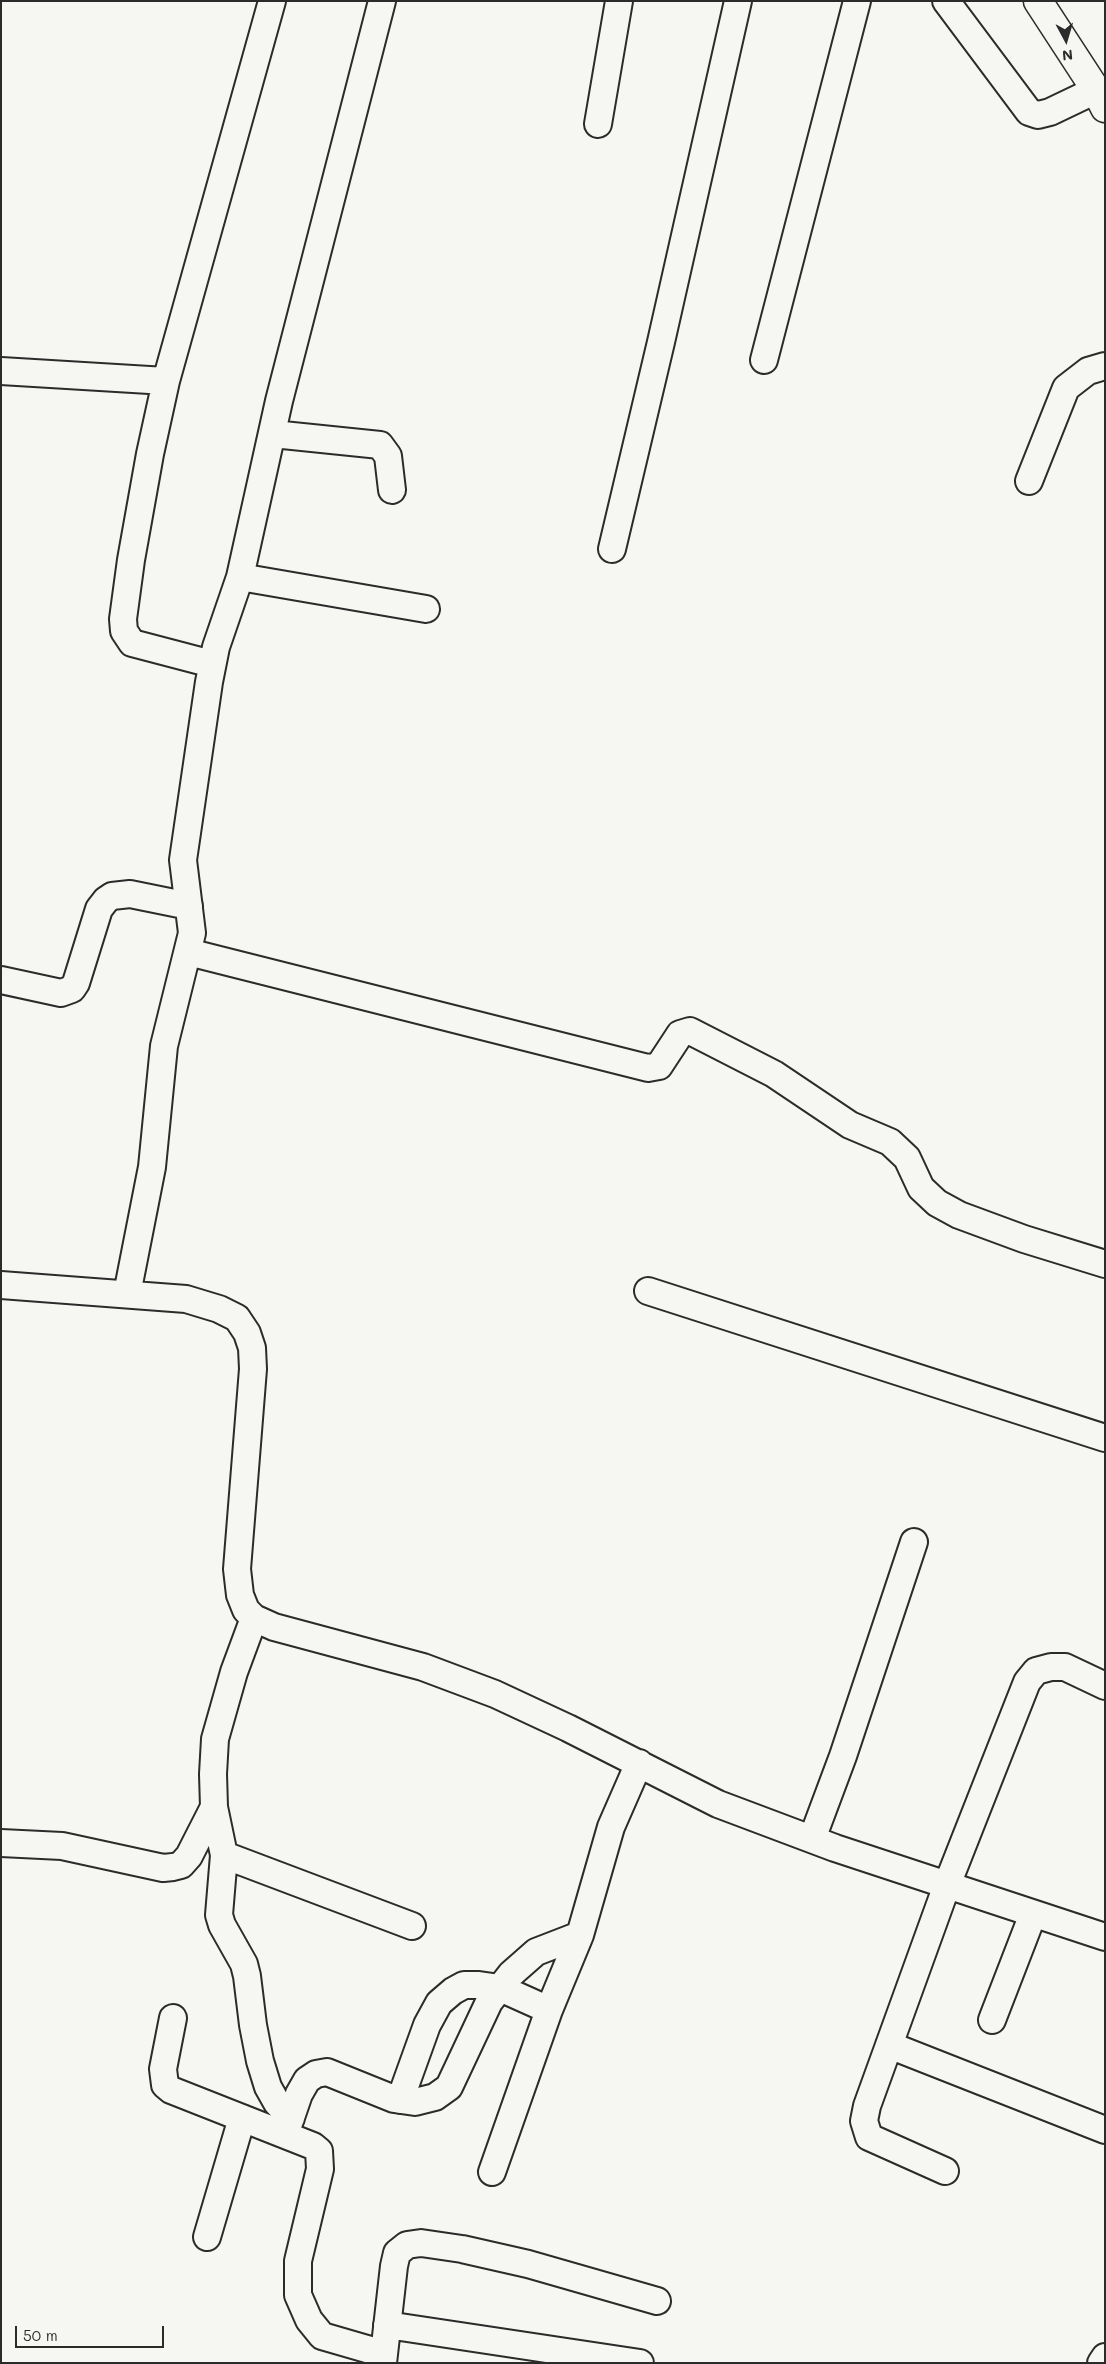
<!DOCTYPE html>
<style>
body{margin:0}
#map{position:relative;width:1106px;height:2364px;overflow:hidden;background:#f6f6f2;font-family:Mali,sans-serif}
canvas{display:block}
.frame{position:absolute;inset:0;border:2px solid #2b2b2b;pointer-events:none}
.north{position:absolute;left:1041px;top:15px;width:50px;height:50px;-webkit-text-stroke:4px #f6f6f2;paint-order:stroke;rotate:174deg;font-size:14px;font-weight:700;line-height:20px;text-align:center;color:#2b2b2b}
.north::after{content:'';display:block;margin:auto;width:18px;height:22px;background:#2b2b2b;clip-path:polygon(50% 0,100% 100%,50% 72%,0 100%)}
.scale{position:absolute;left:15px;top:2326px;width:149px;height:22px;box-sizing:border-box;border:2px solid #2b2b2b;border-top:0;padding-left:6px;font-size:15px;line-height:18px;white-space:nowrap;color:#2b2b2b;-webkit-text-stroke:4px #f6f6f2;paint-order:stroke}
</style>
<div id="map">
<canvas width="1106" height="2364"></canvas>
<div class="frame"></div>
<div class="north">N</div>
<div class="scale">50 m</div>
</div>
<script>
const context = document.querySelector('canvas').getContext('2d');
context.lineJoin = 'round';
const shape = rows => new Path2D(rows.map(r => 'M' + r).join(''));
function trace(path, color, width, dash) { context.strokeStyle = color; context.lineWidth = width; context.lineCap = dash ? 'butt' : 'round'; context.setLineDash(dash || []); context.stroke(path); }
const minor = shape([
 [946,1,1029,112,1038,115,1050,112,1096,90],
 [598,124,619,1],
 [764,360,857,1],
 [1,371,166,381],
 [273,434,380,445,388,456,392,490],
 [1029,481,1066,388,1088,371,1105,366],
 [612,549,661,342,738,1],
 [240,577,426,609],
 [212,664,132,643,124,631,123,619,131,560,150,454,166,381,272,1],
 [188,952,648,1068,659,1066,680,1034,690,1031,774,1074,850,1125,890,1142,907,1158,921,1188,937,1203,959,1215,1024,1239,1105,1264],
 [1,980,61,993,72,989,76,983,99,909,106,900,112,896,130,894,189,906],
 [1,1285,186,1299,219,1309,237,1318,247,1333,252,1348,253,1369,237,1569,240,1595,246,1610,254,1618,274,1627,423,1667,495,1694,568,1728,718,1804,835,1848,1105,1937],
 [648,1291,1105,1438],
 [127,1294,152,1167,164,1046,192,933,183,860,209,682,216,647,240,577,279,401,382,1],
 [254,1618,234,1672,215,1739,213,1774,214,1807,224,1855,219,1915,222,1925,244,1964,247,1976,253,2025,260,2061,268,2087,277,2103,291,2118],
 [812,1839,843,1756,914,1542],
 [1,1843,62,1846,163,1868,173,1867,181,1865,189,1856,214,1807],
 [224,1855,412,1926],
 [173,2018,163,2069,165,2085,171,2090,313,2146,319,2151,320,2169,298,2261,298,2295,309,2320,322,2336,384,2354],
 [992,2020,1033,1914],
 [889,2045,1105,2130],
 [400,2100,427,2025,439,2003,453,1991,464,1985,479,1985,500,1988,549,2010],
 [286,2132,299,2094,307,2080,316,2074,327,2072,394,2099,415,2102,435,2097,449,2087,489,2002,511,1974,536,1952,580,1935],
 [945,2171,869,2137,864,2121,867,2106,947,1885,1027,1682,1036,1671,1051,1667,1065,1667,1105,1686],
 [492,2172,549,2010,580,1935,611,1827,639,1763],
 [207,2237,242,2118],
 [387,2325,640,2363],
 [383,2363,394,2266,397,2253,407,2245,421,2243,462,2249,528,2264,657,2301],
 [1101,2363,1105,2357]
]);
const highway = shape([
 [1038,1,1096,90,1105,108]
]);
trace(minor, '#2b2b2b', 30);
trace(highway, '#2b2b2b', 31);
trace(minor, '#f6f6f2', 26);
trace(highway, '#f6f6f2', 28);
</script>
